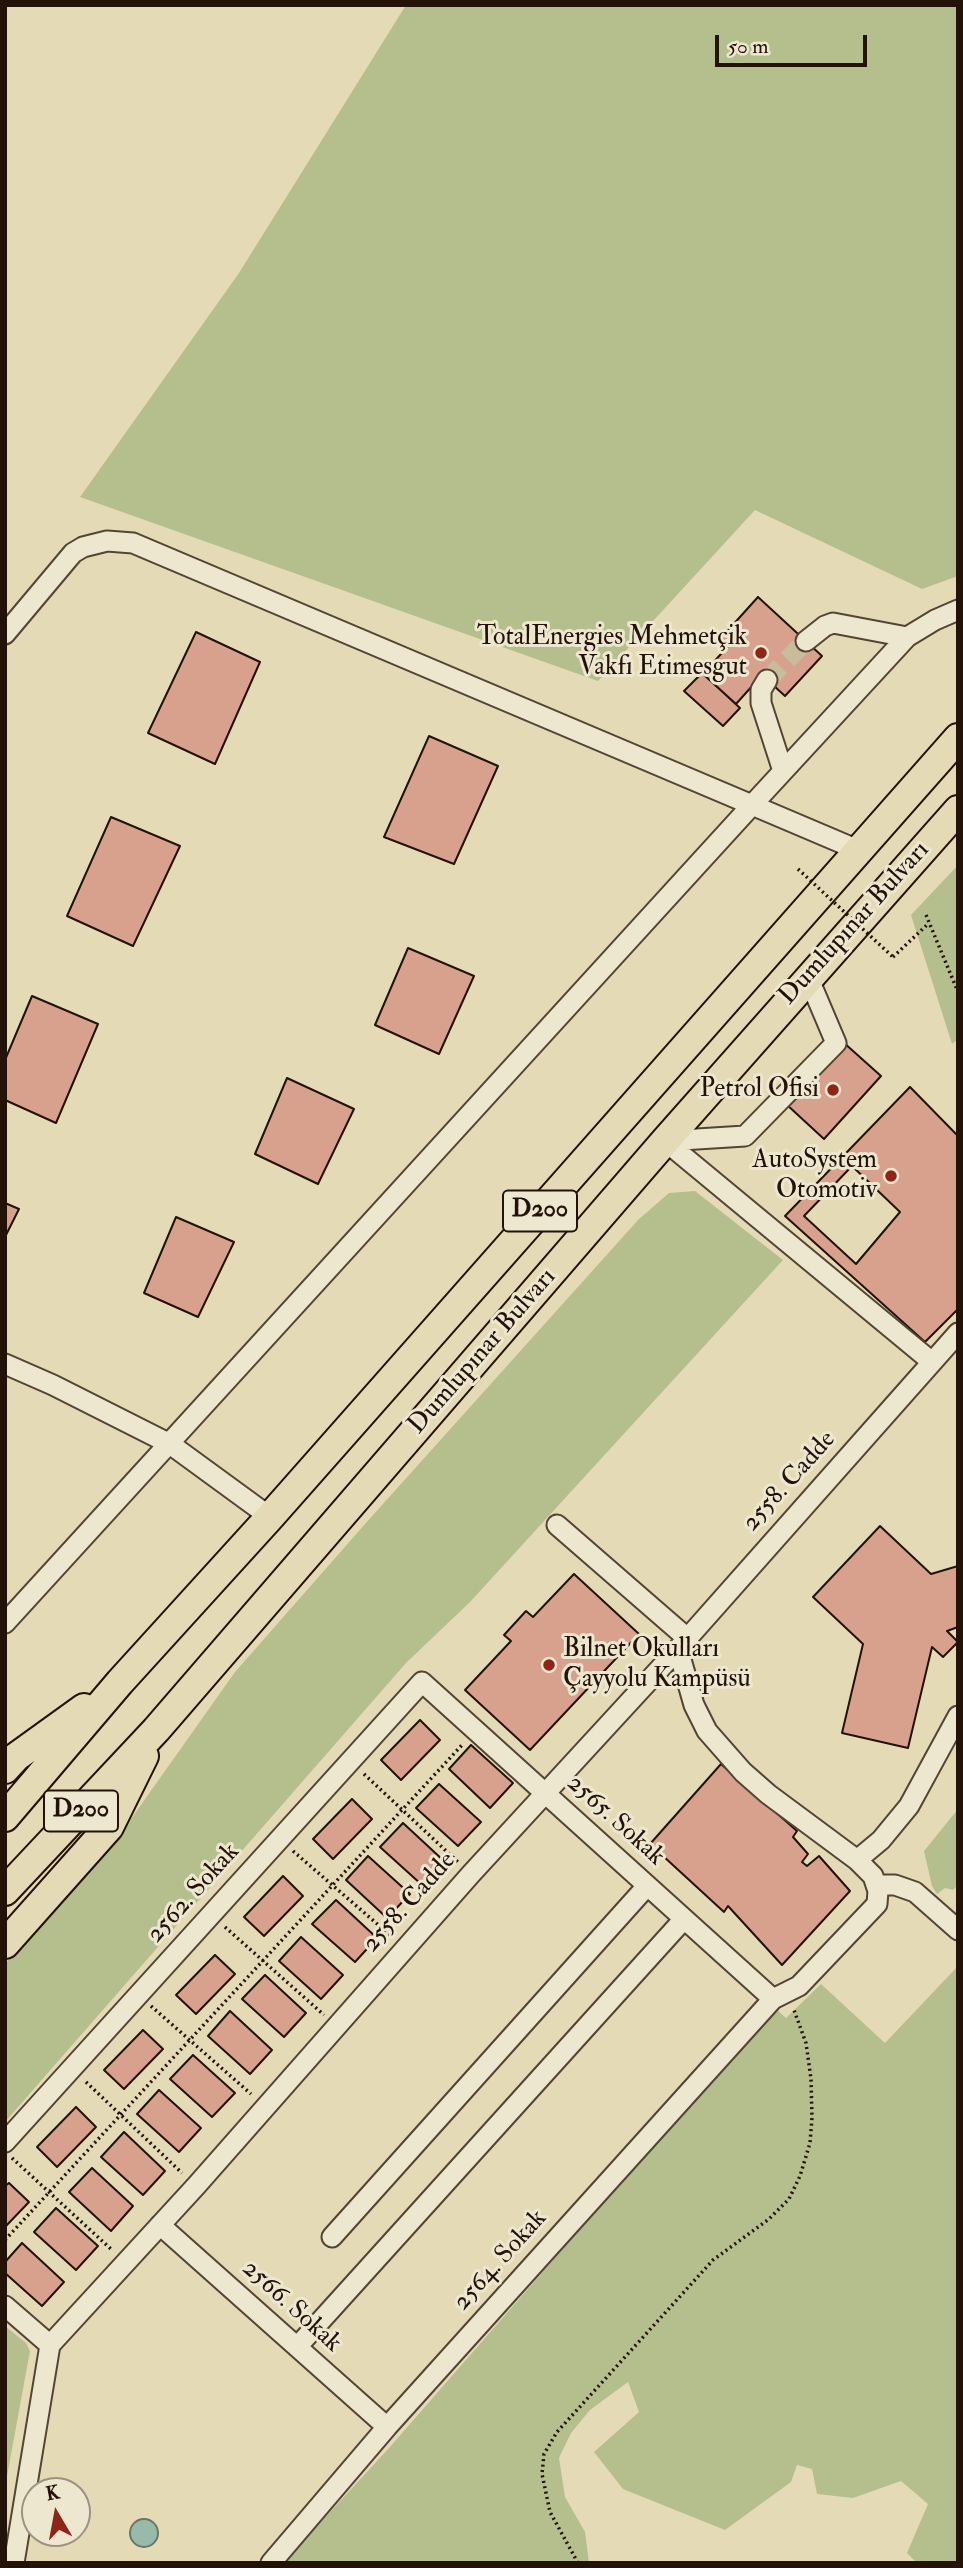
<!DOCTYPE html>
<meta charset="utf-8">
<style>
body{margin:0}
#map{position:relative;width:963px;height:2568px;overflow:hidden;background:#e5dab6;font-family:"IM FELL Double Pica",serif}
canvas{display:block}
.frame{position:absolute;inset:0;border:7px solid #221207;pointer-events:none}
.north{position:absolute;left:21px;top:2477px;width:70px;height:70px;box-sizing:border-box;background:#eee7d0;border:2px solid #9c9280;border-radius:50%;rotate:350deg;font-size:19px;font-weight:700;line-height:28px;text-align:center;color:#221207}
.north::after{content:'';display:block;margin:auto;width:24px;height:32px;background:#8f2418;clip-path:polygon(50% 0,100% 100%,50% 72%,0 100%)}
.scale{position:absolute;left:715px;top:35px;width:152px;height:32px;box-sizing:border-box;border:4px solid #221207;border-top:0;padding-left:9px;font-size:21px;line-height:24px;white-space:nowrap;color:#221207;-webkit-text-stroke:5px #eee7d0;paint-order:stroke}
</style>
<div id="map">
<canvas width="963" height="2568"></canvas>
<div class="frame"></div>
<div class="north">K</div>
<div class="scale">50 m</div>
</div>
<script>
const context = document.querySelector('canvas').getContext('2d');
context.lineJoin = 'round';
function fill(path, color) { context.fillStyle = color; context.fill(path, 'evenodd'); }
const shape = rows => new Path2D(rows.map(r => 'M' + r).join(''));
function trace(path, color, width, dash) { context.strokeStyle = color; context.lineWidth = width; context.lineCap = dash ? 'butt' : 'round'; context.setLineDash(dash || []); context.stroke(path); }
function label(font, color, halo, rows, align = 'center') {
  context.font = font + ' "IM FELL Double Pica",serif'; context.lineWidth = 6; context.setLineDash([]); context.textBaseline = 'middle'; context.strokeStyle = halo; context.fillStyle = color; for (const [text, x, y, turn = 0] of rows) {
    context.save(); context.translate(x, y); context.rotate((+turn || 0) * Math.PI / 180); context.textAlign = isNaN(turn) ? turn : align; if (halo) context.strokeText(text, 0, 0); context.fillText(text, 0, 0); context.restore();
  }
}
fill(shape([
 [406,5,958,5,958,576,922,589,755,510,598,681,80,497,239,273],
 [958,865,958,1039,952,1044,911,915],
 [695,1191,783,1260,470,1602,406,1663,5,2122,5,1964,126,1826,235,1672,365,1524,638,1220,669,1193],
 [958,1809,958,1885,953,1890,945,1888,937,1894,932,1886,924,1851],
 [958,1966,958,2563,917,2563,907,2553,928,2504,901,2481,853,2498,817,2494,812,2469,797,2465,791,2482,725,2530,623,2489,594,2452,639,2412,628,2382,590,2410,571,2433,559,2458,565,2497,585,2532,589,2563,283,2563,389,2448,774,2007,786,2018,821,1984,885,2043],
 [5,2326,26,2343,30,2351,5,2487]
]), '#b5bf8d');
const water = shape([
 '130 2533a14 14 0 1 1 28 0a14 14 0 1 1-28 0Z'
]);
fill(water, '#97bba8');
trace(water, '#687768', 2);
const building = shape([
 [758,597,822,656,785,696,762,675,736,704,703,674,729,645,721,638,758,597],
 [196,632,260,662,215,764,148,733,196,632],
 [702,673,740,708,723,726,684,691,702,673],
 [429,736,498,766,454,864,384,837,429,736],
 [111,817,180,846,133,946,67,916,111,817],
 [408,948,474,976,439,1054,375,1025,408,948],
 [32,996,98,1024,56,1123,5,1100,5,1060,32,996],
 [843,1042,881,1076,824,1139,786,1104,843,1042],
 [287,1078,354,1109,318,1184,255,1154,287,1078],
 [910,1087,958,1136,958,1309,925,1342,785,1216,910,1087],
 [852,1166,900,1212,856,1264,804,1216,852,1166],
 [5,1203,19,1209,5,1237,5,1203],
 [176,1217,234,1242,198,1317,144,1293,176,1217],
 [880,1526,931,1574,958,1566,958,1627,947,1631,958,1642,943,1657,932,1647,908,1748,842,1733,863,1644,813,1597,880,1526],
 [574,1574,639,1634,530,1750,465,1690,511,1641,504,1635,526,1611,533,1617,574,1574],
 [420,1720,440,1740,401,1780,381,1760,420,1720],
 [471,1745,513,1783,490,1808,449,1769,471,1745],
 [721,1764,797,1831,793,1837,808,1854,802,1862,807,1866,819,1856,850,1891,782,1965,728,1906,724,1912,650,1844,721,1764],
 [439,1784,481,1822,458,1846,416,1808,439,1784],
 [352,1799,372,1819,333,1859,313,1839,352,1799],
 [403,1823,444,1861,422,1885,380,1847,403,1823],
 [368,1856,410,1894,387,1918,346,1880,368,1856],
 [283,1876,303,1896,264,1936,244,1917,283,1876],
 [336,1900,377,1938,355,1962,312,1924,336,1900],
 [301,1937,343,1975,321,1999,279,1961,301,1937],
 [215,1955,235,1974,196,2014,176,1995,215,1955],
 [265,1975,306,2013,284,2037,242,1999,265,1975],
 [230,2011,272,2050,250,2074,208,2036,230,2011],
 [143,2030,163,2049,124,2089,104,2070,143,2030],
 [193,2055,235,2093,212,2117,170,2079,193,2055],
 [159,2090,201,2128,179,2152,137,2114,159,2090],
 [76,2107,96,2127,57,2167,37,2147,76,2107],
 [124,2132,165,2171,143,2195,101,2157,124,2132],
 [92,2168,133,2206,111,2231,69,2192,92,2168],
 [9,2183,29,2202,5,2227,5,2186,9,2183],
 [56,2208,98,2246,76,2270,34,2232,56,2208],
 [22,2243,64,2282,42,2306,5,2273,5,2262,22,2243]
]);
fill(building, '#d7a18e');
trace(building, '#221207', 2);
trace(shape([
 [767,680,806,641]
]), '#c8bc9c', 19, [19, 10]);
const minor = shape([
 [5,634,73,553,83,547,107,541,133,543,752,805,907,637,935,620,958,610],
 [806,641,825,626,833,623,907,637],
 [767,680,761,690,761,703,783,771],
 [665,1141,932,1362],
 [665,1141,745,1136,836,1043,808,977],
 [5,1364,53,1385,170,1444,270,1517],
 [557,1525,687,1638],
 [5,1623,752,805,858,850],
 [857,1860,881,1840,909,1806,958,1716],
 [876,1885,895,1885,915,1892,958,1930],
 [5,2142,422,1682,773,1999],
 [160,2225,387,2427],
 [332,2237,647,1886],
 [5,2306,50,2345],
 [297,2347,684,1919],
 [14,2563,50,2345,196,2186,471,1874,678,1649,958,1333],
 [271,2563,387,2427,773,1999,799,1986,877,1904,878,1891,873,1876,857,1860,768,1794,743,1772,707,1731,694,1705,678,1649]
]);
const highway = shape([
 [5,1769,16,1757,84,1708],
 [5,1817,120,1682,270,1517,958,738],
 [5,1891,156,1730,665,1141,958,810],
 [5,1944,109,1827,144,1756]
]);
trace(minor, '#534433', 23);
trace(highway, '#221207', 32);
trace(shape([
 [926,915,958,992],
 [893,957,929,923],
 [364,1774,458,1862],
 [293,1851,390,1935],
 [225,1927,324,2015],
 [151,2006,251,2094],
 [86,2082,182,2173],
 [12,2158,112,2250],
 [5,2240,462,1745],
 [578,2563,550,2512,542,2474,544,2454,557,2432,713,2260,769,2219,789,2199,800,2176,810,2143,812,2118,811,2079,806,2043,794,2010]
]), '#221207', 3.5, [2, 3.5]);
trace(minor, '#eee7d0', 19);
trace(highway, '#e5dab6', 28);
trace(shape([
 [798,869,893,957]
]), '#221207', 3.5, [2, 3.5]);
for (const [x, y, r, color] of [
 [761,653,7,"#8f2418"],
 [833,1090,7,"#8f2418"],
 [891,1176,7,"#8f2418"],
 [549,1665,7,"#8f2418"]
]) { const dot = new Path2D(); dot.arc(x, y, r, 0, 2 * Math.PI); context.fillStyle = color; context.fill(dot); trace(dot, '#eee7d0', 2.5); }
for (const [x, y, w] of [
 [540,1211,74],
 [81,1811,74]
]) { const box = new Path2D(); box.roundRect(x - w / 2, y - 20.5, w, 41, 5); context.fillStyle = '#eee7d0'; context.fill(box); trace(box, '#221207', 2); }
label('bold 24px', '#221207', null, [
 ["D200",540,1211],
 ["D200",81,1811]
]);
label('26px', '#221207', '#eee7d0', [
 ["TotalEnergies Mehmetçik",747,638],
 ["Vakfı Etimesgut",747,668],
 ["Petrol Ofisi",819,1090],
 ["AutoSystem",877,1161],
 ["Otomotiv",877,1191],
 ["Bilnet Okulları",563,1650,"left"],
 ["Çayyolu Kampüsü",563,1680,"left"]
], 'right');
label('26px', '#221207', '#eee7d0', [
 ["Dumlupınar Bulvarı",855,924,-48],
 ["Dumlupınar Bulvarı",483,1352,-49],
 ["2558. Cadde",790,1482,-48],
 ["2565. Sokak",615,1821,42],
 ["2562. Sokak",194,1894,-48],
 ["2558. Cadde",410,1903,-48],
 ["2564. Sokak",501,2261,-48],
 ["2566. Sokak",291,2307,42]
]);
</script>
